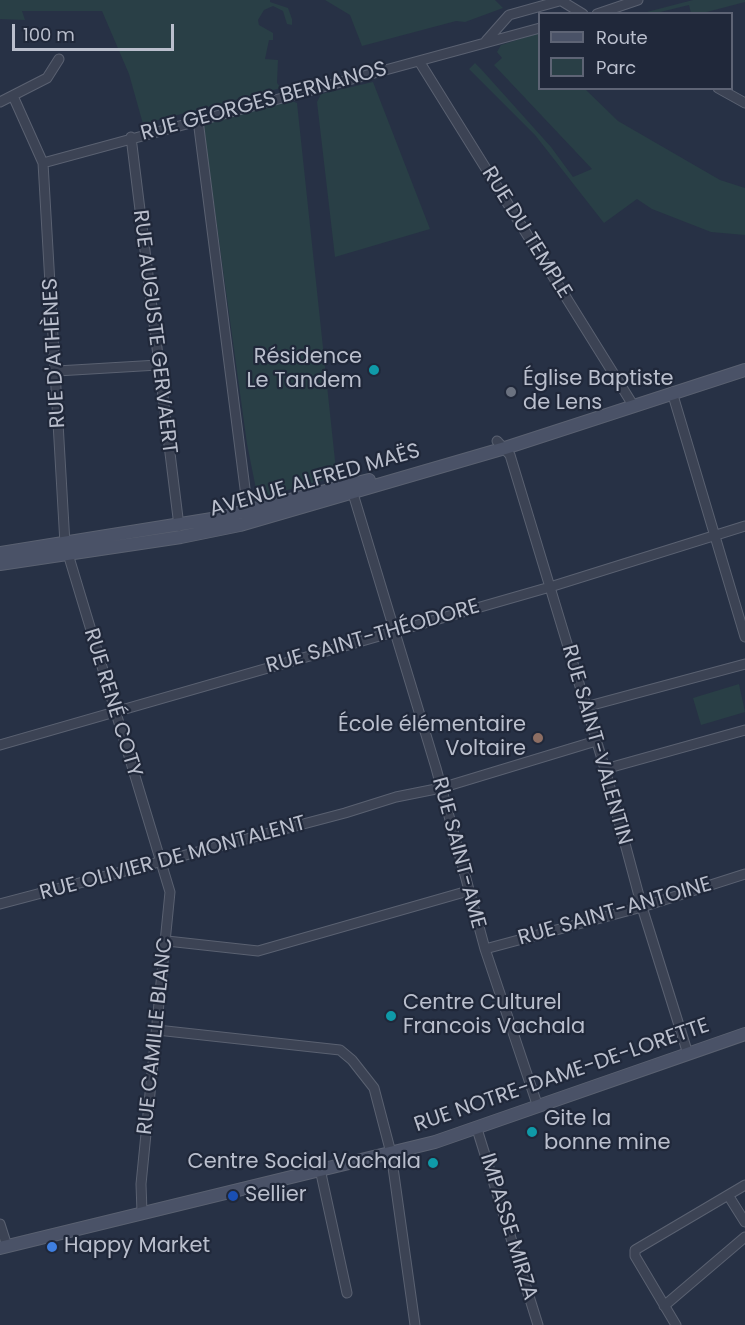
<!DOCTYPE html>
<meta charset="utf-8">
<style>
body{margin:0}
#map{position:relative;width:745px;height:1325px;overflow:hidden;background:#273145;font-family:Poppins,sans-serif}
canvas{display:block}
.legend{position:absolute;left:538px;top:12px;width:195px;height:78px;box-sizing:border-box;background:#20283a;border:2px solid #5e6475;margin:0;padding:8px 10px;list-style:none;font-size:18px;color:#babfcd}
.legend li{display:flex;align-items:center;gap:12px;height:30px}
.legend b{width:30px;border:2px solid #5e6475}
.scale{position:absolute;left:12px;top:24px;width:162px;height:27px;box-sizing:border-box;border:3px solid #babfcd;border-top:0;padding-left:8px;font-size:18px;line-height:21px;white-space:nowrap;color:#babfcd;-webkit-text-stroke:4px #20283a;paint-order:stroke}
</style>
<div id="map">
<canvas width="745" height="1325"></canvas>
<ul class="legend">
<li><b style="height:8px;background:#4a5267"></b>Route</li>
<li><b style="height:16px;background:#293f46"></b>Parc</li>
</ul>
<div class="scale">100 m</div>
</div>
<script>
const context = document.querySelector('canvas').getContext('2d');
context.lineJoin = 'round';
function fill(path, color) { context.fillStyle = color; context.fill(path, 'evenodd'); }
const shape = rows => new Path2D(rows.map(r => 'M' + r).join(''));
function trace(path, color, width, dash) { context.strokeStyle = color; context.lineWidth = width; context.lineCap = dash ? 'butt' : 'round'; context.setLineDash(dash || []); context.stroke(path); }
function label(font, color, halo, rows, align = 'center') {
  context.font = font + ' Poppins,sans-serif'; context.lineWidth = 4.5; context.setLineDash([]); context.textBaseline = 'middle'; context.strokeStyle = halo; context.fillStyle = color; for (const [text, x, y, turn = 0] of rows) {
    context.save(); context.translate(x, y); context.rotate((+turn || 0) * Math.PI / 180); context.textAlign = isNaN(turn) ? turn : align; if (halo) context.strokeText(text, 0, 0); context.fillText(text, 0, 0); context.restore();
  }
}
fill(shape([
 [0,0,270,0,270,2,288,8,292,19,292,25,287,24,283,11,273,6,264,10,258,20,259,25,273,33,273,40,269,40,265,59,278,60,277,83,281,88,143,124,129,74,102,11,22,11,25,20,0,19],
 [325,0,495,0,503,8,465,22,456,21,362,46,350,15],
 [693,0,745,0,745,2,703,13,691,13,689,5,656,13,643,13],
 [539,33,540,88,585,89,618,121,720,180,745,188,745,235,711,232,652,209,637,199,604,223,535,135,469,69,475,63,481,69,551,147,573,177,592,169,494,65,502,58,497,52,501,45],
 [373,82,430,229,335,257,317,102,321,94],
 [292,101,297,103,336,470,331,478,265,496,258,493,256,489,247,444,203,124],
 [739,684,745,712,701,725,693,698]
]), '#293f46');
const street = shape([
 [560,0,583,14],
 [597,14,638,0],
 [486,41,509,15,563,0],
 [419,61,633,405],
 [718,88,745,103],
 [13,96,43,163,65,544,170,892,141,1184,142,1212],
 [0,102,47,78,59,59],
 [198,120,248,512],
 [131,137,179,526],
 [43,163,540,28],
 [57,371,158,365],
 [672,392,745,637],
 [497,441,510,455,605,769,642,907,688,1054],
 [351,487,436,768,485,949,538,1107],
 [585,707,745,664],
 [0,745,550,587,745,526],
 [605,769,745,730],
 [0,904,345,813,396,797,441,788,596,741],
 [167,941,258,951,468,891],
 [485,949,642,907,745,874],
 [157,1030,340,1050,352,1060,374,1088,391,1153,415,1325],
 [477,1129,538,1325],
 [320,1169,347,1293],
 [728,1195,745,1222],
 [0,1224,7,1246],
 [664,1306,745,1237],
 [676,1325,635,1256,635,1250,745,1185]
]);
const secondary = shape([
 [0,553,218,518,369,480],
 [0,564,181,537,240,525,505,448,745,370],
 [0,1248,435,1142,745,1034]
]);
trace(street, '#5a6171', 11);
trace(secondary, '#5a6171', 14);
trace(street, '#3c4354', 9);
trace(secondary, '#4a5267', 12);
for (const [x, y, r, color] of [
 [374,370,6,"#0f9aa8"],
 [511,392,6,"#6b7280"],
 [538,738,6,"#8d6e63"],
 [391,1016,6,"#0f9aa8"],
 [532,1132,6,"#0f9aa8"],
 [433,1163,6,"#0f9aa8"],
 [233,1196,6,"#1a4fb4"],
 [52,1247,6,"#3f7fe0"]
]) { const dot = new Path2D(); dot.arc(x, y, r, 0, 2 * Math.PI); context.fillStyle = color; context.fill(dot); trace(dot, '#20283a', 2); }
label('21px', '#babfcd', '#20283a', [
 ["RUE GEORGES BERNANOS",264,102,-15],
 ["RUE DU TEMPLE",526,233,58],
 ["RUE AUGUSTE GERVAERT",154,332,83],
 ["RUE D'ATHÈNES",55,353,-93],
 ["AVENUE ALFRED MAËS",315,481,-16],
 ["RUE SAINT-THÉODORE",373,637,-16],
 ["RUE RENÉ COTY",112,703,73],
 ["RUE SAINT-VALENTIN",596,745,74],
 ["RUE SAINT-AME",458,853,75],
 ["RUE OLIVIER DE MONTALENT",173,859,-15],
 ["RUE SAINT-ANTOINE",615,912,-16],
 ["RUE CAMILLE BLANC",156,1036,-84],
 ["RUE NOTRE-DAME-DE-LORETTE",562,1076,-19],
 ["IMPASSE MIRZA",508,1227,73]
]);
label('21px', '#babfcd', '#20283a', [
 ["Résidence",362,358,"right"],
 ["Le Tandem",362,382,"right"],
 ["Église Baptiste",523,380],
 ["de Lens",523,404],
 ["École élémentaire",526,726,"right"],
 ["Voltaire",526,750,"right"],
 ["Centre Culturel",403,1004],
 ["Francois Vachala",403,1028],
 ["Gite la",544,1120],
 ["bonne mine",544,1144],
 ["Centre Social Vachala",421,1163,"right"],
 ["Sellier",245,1196],
 ["Happy Market",64,1247]
], 'left');
</script>
